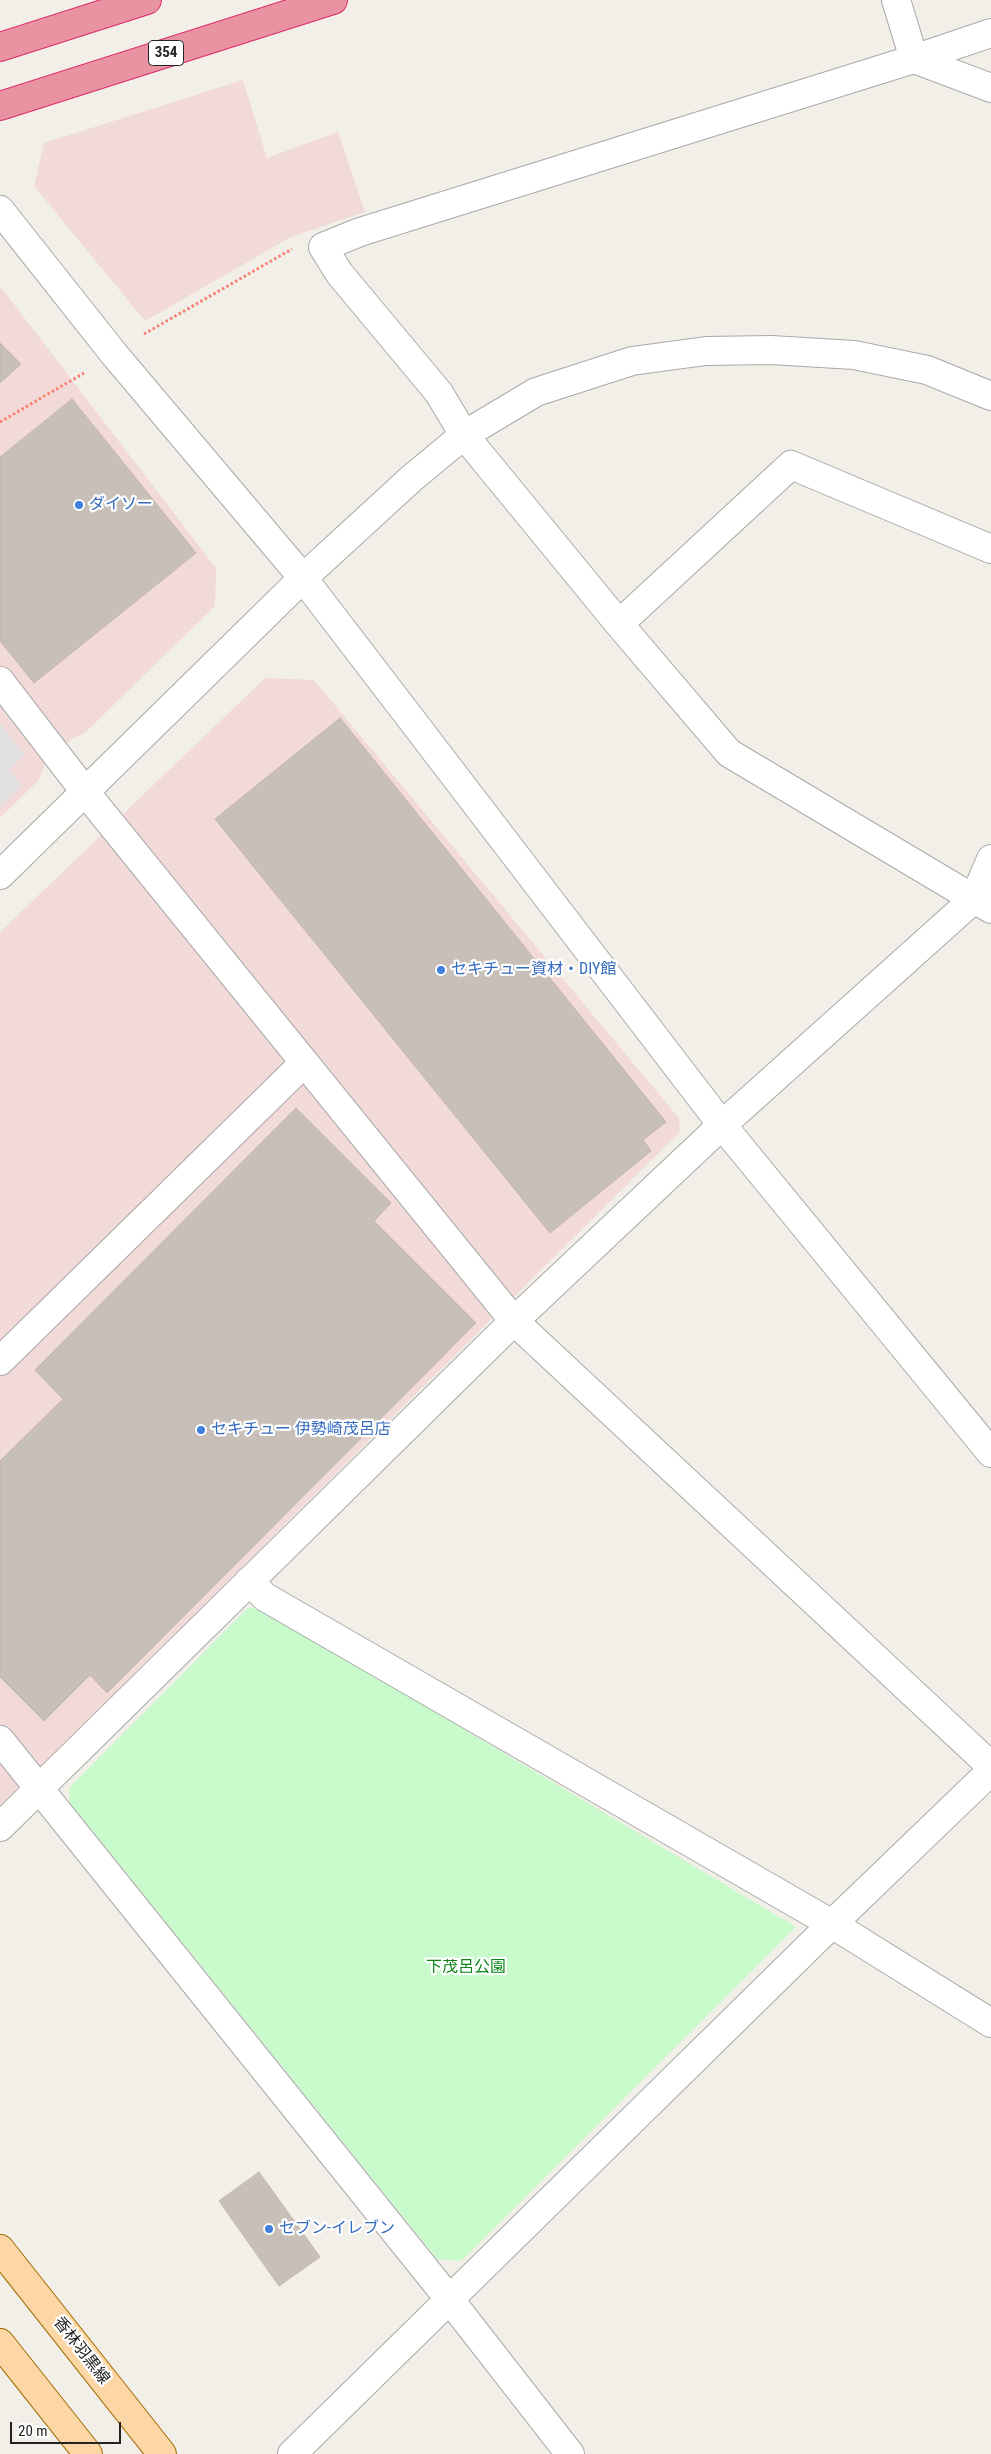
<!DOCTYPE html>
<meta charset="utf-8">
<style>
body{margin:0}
#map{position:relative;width:991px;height:2454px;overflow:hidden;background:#f2efe9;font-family:"Roboto Condensed",sans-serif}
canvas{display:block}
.scale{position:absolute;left:10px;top:2422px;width:111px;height:22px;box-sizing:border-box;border:2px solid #222;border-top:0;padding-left:6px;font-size:15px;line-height:18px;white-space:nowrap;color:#222;-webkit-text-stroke:4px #fff;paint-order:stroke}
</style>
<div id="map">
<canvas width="991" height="2454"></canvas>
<div class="scale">20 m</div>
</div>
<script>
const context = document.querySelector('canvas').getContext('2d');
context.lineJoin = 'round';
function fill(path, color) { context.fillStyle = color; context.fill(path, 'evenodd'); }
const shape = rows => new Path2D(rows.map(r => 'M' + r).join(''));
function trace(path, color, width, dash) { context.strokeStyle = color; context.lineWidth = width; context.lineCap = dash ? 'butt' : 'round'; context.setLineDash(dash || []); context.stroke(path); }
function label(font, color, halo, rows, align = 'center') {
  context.font = font + ' "Roboto Condensed","Noto Sans JP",sans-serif'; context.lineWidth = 4.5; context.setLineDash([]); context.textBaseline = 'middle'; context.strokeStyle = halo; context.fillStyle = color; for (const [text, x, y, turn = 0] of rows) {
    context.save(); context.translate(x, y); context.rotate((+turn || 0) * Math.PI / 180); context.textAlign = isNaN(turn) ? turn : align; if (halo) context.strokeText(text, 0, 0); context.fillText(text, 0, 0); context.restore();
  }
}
fill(shape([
 [243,80,267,158,338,132,365,212,291,237,145,321,34,186,44,143],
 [0,286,216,568,215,606,85,733,72,739,44,766,39,780,0,818],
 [265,678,314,680,679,1118,680,1132,0,1807,0,932]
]), '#f2dad9');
fill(shape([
 [248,1608,262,1609,796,1927,461,2261,437,2259,70,1803,69,1788]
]), '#c8facc');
fill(shape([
 [0,724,25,755,8,770,22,785,0,807]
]), '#e2e2e2');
const building = shape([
 [0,343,21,364,0,383,0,343],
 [72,399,196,553,34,683,0,641,0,457,72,399],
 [340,718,666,1122,643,1140,651,1151,550,1233,215,819,340,718],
 [296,1108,391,1203,374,1221,476,1323,107,1693,90,1675,44,1721,0,1677,0,1461,63,1399,35,1370,296,1108],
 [259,2172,320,2257,279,2286,219,2201,259,2172]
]);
fill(building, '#c7bfb8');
trace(building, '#c4b6ab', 1);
const minor = shape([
 [896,0,914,59],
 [991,33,914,59,360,232,323,247,339,273,439,393,464,435,619,624,729,753,991,909],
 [914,59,991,88],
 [0,210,114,354,303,578,722,1125,991,1453],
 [619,624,791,465,991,549],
 [0,681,86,793,514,1321,991,1766],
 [0,875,303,578,412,478,464,435,536,392,632,361,706,351,771,350,854,355,927,370,991,396],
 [0,1361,304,1063],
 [249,1581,265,1597,832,1924,991,2023],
 [0,1740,450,2300,570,2454],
 [0,1827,514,1321,722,1125,974,899,991,859],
 [292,2454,832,1924,991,1771]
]);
const major = shape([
 [0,2249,162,2454],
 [0,2343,88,2454]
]);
const highway = shape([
 [0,47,147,0],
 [0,106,333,0]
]);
trace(minor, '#a9a9a9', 30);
trace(major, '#a06b00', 30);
trace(highway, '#dc2a67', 30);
trace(shape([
 [144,334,292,249],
 [0,422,84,373]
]), '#fa8072', 3, [2.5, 2.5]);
trace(minor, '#fff', 28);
trace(major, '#fcd6a4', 28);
trace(highway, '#e892a2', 28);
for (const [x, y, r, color] of [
 [79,505,5,"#3f7fe0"],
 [441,970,5,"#3f7fe0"],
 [201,1430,5,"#3f7fe0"],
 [269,2229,5,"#3f7fe0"]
]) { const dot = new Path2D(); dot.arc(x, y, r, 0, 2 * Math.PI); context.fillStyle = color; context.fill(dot); trace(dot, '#fff', 2); }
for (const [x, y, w] of [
 [166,53,35]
]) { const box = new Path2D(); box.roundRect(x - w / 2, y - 12.5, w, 25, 4); context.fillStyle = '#fff'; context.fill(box); trace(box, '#222', 1); }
label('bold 15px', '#222', null, [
 ["354",166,53]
]);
label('16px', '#366cbe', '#fff', [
 ["ダイソー",89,505],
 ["セキチュー資材・DIY館",451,970],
 ["セキチュー 伊勢崎茂呂店",211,1430],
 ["セブン-イレブン",279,2229]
], 'left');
label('16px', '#0c8416', '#fff', [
 ["下茂呂公園",466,1968]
]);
label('16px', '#222', '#fff', [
 ["香林羽黒線",81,2351,52]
]);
</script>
